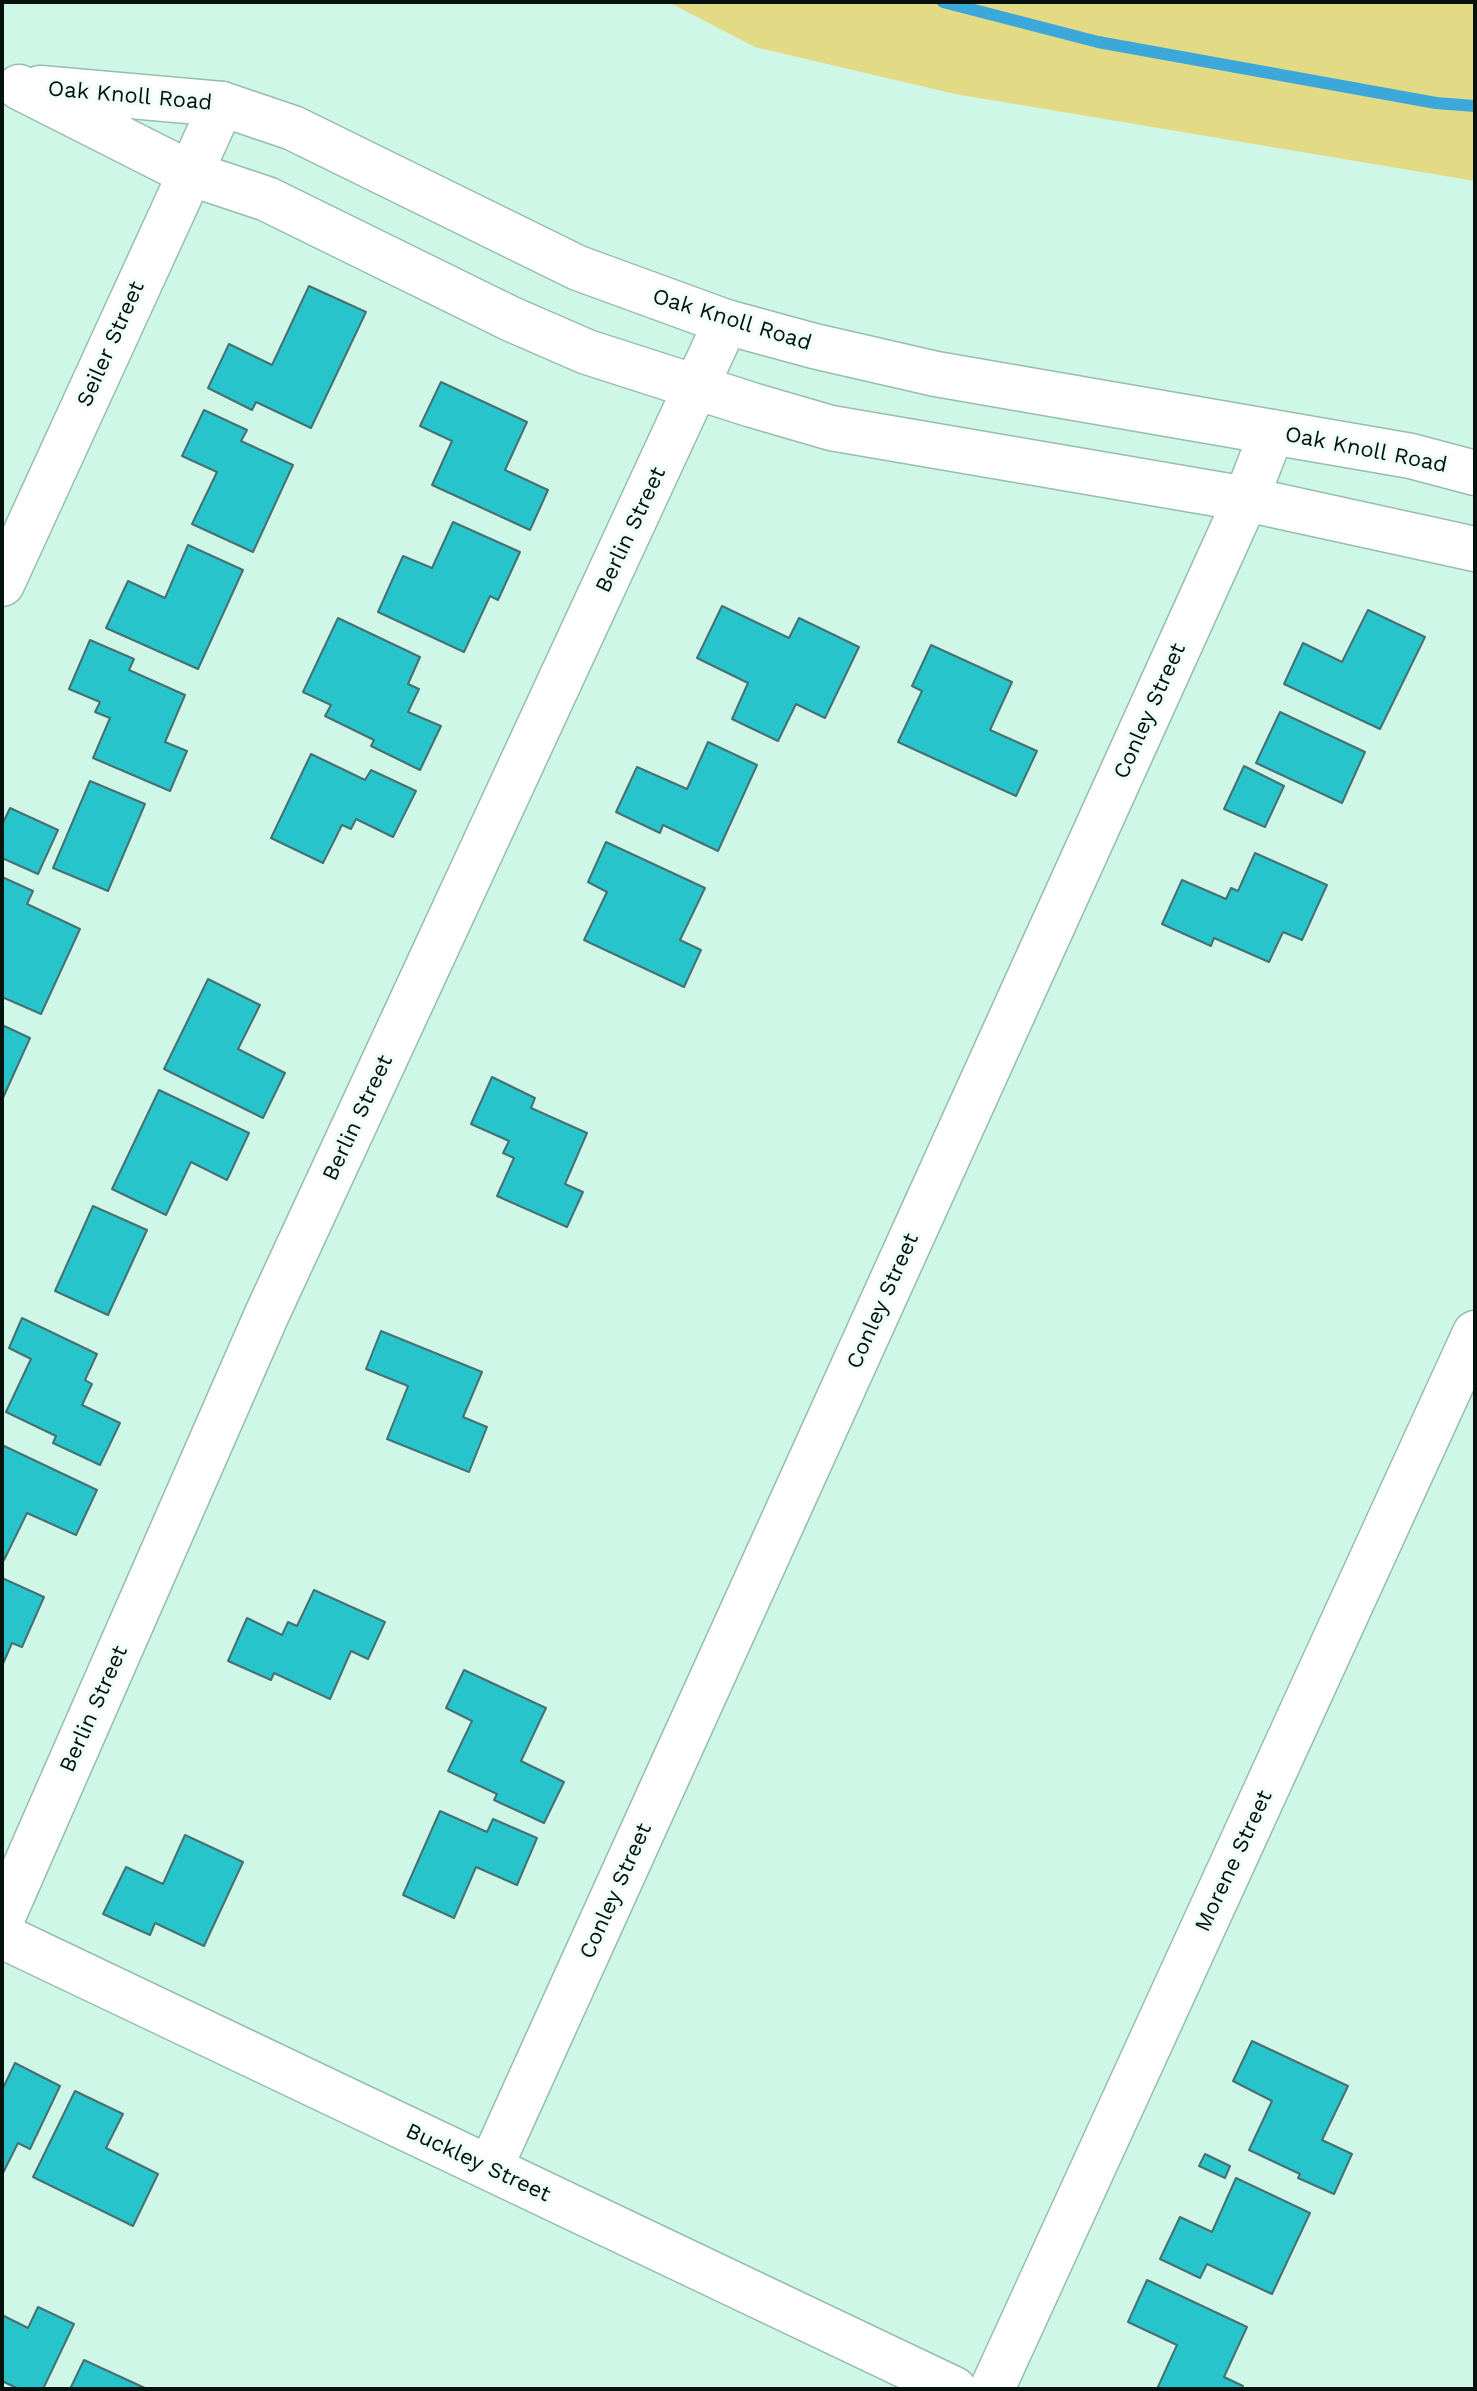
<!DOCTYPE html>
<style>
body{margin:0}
#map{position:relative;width:1477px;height:2391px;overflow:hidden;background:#cff7e7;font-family:"Work Sans",sans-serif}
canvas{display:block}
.frame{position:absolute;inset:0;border:4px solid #04110c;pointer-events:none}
</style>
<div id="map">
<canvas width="1477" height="2391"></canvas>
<div class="frame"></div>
</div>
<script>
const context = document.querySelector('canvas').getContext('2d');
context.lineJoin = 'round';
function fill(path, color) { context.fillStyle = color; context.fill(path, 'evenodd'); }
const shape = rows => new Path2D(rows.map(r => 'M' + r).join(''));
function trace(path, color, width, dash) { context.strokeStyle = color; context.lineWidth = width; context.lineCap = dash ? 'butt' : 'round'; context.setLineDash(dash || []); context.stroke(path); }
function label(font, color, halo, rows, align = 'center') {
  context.font = font + ' "Work Sans",sans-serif'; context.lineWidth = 6; context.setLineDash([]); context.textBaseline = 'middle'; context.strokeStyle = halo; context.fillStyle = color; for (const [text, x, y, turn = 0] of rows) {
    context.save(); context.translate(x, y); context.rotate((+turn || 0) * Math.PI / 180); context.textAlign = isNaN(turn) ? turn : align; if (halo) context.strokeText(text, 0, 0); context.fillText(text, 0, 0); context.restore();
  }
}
fill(shape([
 [668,2,1475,2,1475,181,955,94,755,47]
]), '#e2da85');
trace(shape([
 [943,2,1098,42,1436,103,1475,106]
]), '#3ca7d9', 12);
const building = shape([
 [309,286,366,312,311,428,256,402,252,410,208,388,229,344,272,365,309,286],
 [441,382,527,422,505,470,548,490,530,530,432,485,452,441,420,426,441,382],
 [204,410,247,430,241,441,293,465,253,552,192,524,217,472,182,456,204,410],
 [453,522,520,552,498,600,490,596,464,652,378,612,403,556,432,568,453,522],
 [188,545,243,570,198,669,106,628,128,581,165,598,188,545],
 [722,606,789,638,799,618,859,647,825,718,796,704,778,741,732,719,748,683,697,658,722,606],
 [1368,610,1425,637,1380,729,1284,684,1303,643,1342,662,1368,610],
 [338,618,420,657,408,684,419,689,408,712,441,726,420,770,371,746,374,740,325,716,331,705,303,692,338,618],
 [90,640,134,659,129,670,185,695,165,742,187,751,170,791,93,758,110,718,95,712,100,702,69,689,90,640],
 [931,645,1012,682,990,730,1037,751,1016,796,898,742,922,691,912,686,931,645],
 [1280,712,1365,752,1342,803,1256,763,1280,712],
 [708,742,757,765,718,851,663,825,660,833,616,812,637,767,687,789,708,742],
 [311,754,365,780,371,770,416,791,393,837,356,819,351,829,342,825,323,863,271,838,311,754],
 [1244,766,1284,786,1265,827,1224,809,1244,766],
 [90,781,145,804,108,891,53,868,90,781],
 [10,808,58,830,38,874,2,858,2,825,10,808],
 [606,842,705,888,680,940,701,950,684,987,584,940,607,892,588,882,606,842],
 [1255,853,1327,885,1302,940,1283,932,1269,962,1214,938,1211,946,1162,924,1182,880,1226,899,1231,888,1238,891,1255,853],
 [2,877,33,891,27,904,80,929,41,1014,2,997,2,877],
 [208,979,260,1005,238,1049,285,1073,263,1118,164,1069,208,979],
 [2,1025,30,1038,2,1100,2,1025],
 [492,1077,535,1098,531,1108,587,1133,565,1184,583,1192,567,1227,497,1196,514,1158,503,1153,509,1141,471,1124,492,1077],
 [159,1090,249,1133,227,1180,191,1162,166,1215,112,1189,159,1090],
 [93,1206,147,1230,108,1315,55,1291,93,1206],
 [22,1318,97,1354,85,1380,92,1384,82,1405,120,1423,100,1465,53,1443,56,1436,6,1412,31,1359,9,1348,22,1318],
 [381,1331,482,1372,463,1417,487,1427,469,1472,387,1439,408,1386,366,1369,381,1331],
 [2,1445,97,1490,76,1535,27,1513,4,1560,2,1559,2,1445],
 [2,1578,44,1597,22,1647,12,1643,2,1666,2,1578],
 [314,1590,385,1622,368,1659,351,1651,330,1699,274,1673,271,1680,228,1661,247,1618,282,1635,288,1622,297,1626,314,1590],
 [464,1670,546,1708,521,1761,564,1782,544,1823,494,1800,497,1794,448,1771,472,1721,446,1708,464,1670],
 [440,1811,487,1832,493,1819,537,1838,517,1885,476,1867,454,1918,403,1895,440,1811],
 [185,1835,243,1862,204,1946,155,1923,150,1935,103,1914,126,1867,163,1884,185,1835],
 [1252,2041,1348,2086,1322,2140,1352,2154,1334,2194,1298,2178,1300,2174,1249,2150,1272,2101,1233,2081,1252,2041],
 [15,2063,60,2086,30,2149,18,2143,3,2173,2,2090,15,2063],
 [75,2091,123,2114,106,2148,158,2174,133,2226,33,2177,75,2091],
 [1205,2154,1230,2166,1225,2178,1199,2166,1205,2154],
 [1236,2178,1310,2213,1272,2294,1207,2264,1200,2278,1160,2259,1180,2217,1212,2232,1236,2178],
 [1147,2280,1247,2327,1224,2377,1243,2386,1242,2389,1157,2389,1177,2345,1128,2322,1147,2280],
 [38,2307,74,2324,43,2389,19,2389,2,2381,2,2315,28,2328,38,2307],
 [84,2360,147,2389,70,2389,84,2360]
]);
fill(building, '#28c4cc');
trace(building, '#467072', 2);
const minor = shape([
 [2,584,222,104],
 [2,1919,267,1314,726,322],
 [2,1936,954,2389],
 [490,2168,1246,499,1272,432],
 [992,2389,1475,1333]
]);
const tertiary = shape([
 [19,87,189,173,267,199,511,319,587,352,752,405,831,428,1246,499,1475,549],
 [40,88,222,104,293,128,578,268,726,322,814,346,936,374,1411,456,1475,473]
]);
trace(minor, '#97bdae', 47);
trace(tertiary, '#97bdae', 47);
trace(minor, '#fff', 44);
trace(tertiary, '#fff', 44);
label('22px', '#04110c', '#eefef7', [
 ["Oak Knoll Road",130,96,5],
 ["Oak Knoll Road",732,320,17],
 ["Seiler Street",111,344,-66],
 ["Oak Knoll Road",1366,450,11],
 ["Berlin Street",631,530,-65],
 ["Conley Street",1150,711,-66],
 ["Berlin Street",358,1118,-65],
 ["Conley Street",883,1301,-66],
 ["Berlin Street",94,1709,-66],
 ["Morene Street",1234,1861,-65],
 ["Conley Street",616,1891,-66],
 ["Buckley Street",478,2163,25]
]);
</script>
